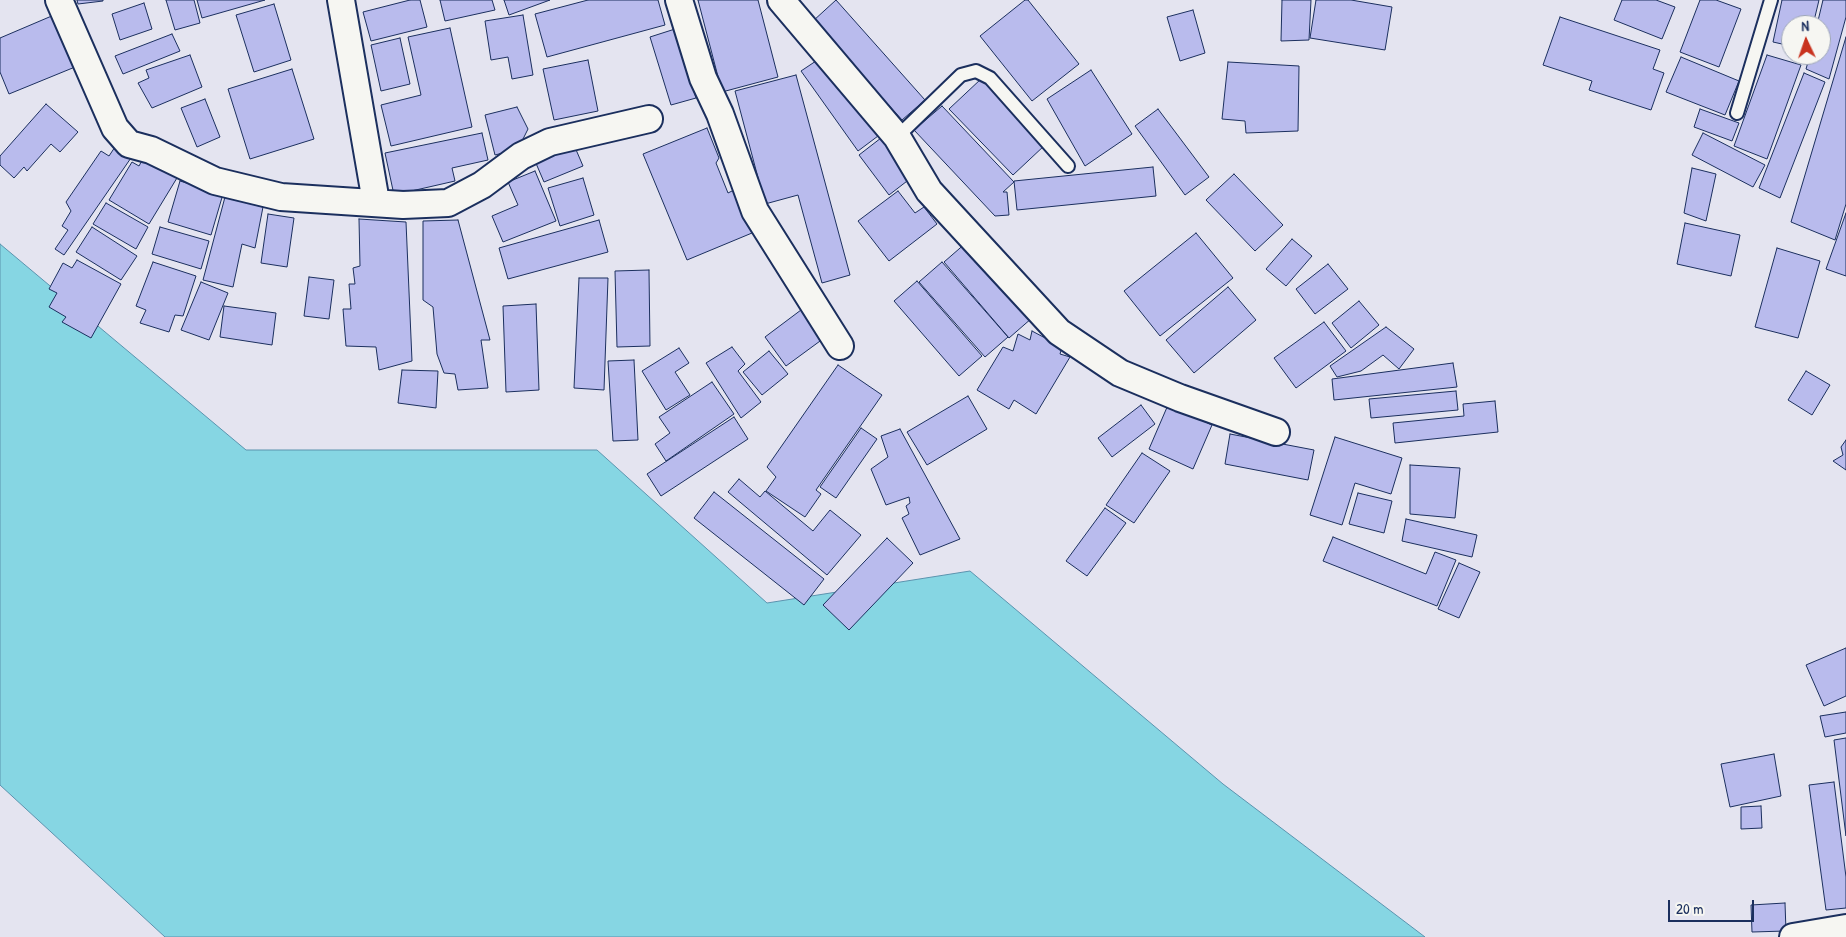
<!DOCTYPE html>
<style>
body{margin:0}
#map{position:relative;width:1846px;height:937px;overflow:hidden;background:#e4e4f0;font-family:"Patrick Hand",sans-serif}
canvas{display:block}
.north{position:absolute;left:1781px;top:15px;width:50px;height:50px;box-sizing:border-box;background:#f6f6f2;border:1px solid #9ea6b7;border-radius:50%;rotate:357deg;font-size:14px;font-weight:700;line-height:20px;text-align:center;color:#1b2f5e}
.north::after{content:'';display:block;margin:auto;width:18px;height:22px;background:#c8321e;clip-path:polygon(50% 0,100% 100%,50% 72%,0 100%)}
.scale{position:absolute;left:1668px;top:900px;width:86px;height:22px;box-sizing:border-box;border:2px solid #1b2f5e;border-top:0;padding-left:6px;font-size:15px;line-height:18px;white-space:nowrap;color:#1b2f5e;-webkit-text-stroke:4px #f6f6f2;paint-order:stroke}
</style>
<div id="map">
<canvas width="1846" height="937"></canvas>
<div class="north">N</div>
<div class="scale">20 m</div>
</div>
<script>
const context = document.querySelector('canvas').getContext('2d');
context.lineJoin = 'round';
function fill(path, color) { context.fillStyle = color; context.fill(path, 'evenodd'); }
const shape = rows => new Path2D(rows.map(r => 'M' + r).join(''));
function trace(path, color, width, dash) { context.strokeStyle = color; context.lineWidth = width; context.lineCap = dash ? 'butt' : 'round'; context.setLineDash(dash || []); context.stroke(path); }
const water = shape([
 [0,244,246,450,597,450,767,603,970,571,1223,784,1425,937,165,937,0,785,0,244]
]);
fill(water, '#86d6e3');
trace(water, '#5b93ae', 1);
const building = shape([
 [77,0,103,0,103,1,78,4,77,0],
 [166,0,194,0,200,23,175,30,166,0],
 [197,0,265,0,202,18,197,0],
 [410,0,420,0,427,27,371,41,363,12,410,0],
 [440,0,492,0,495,10,445,21,440,0],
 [504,0,550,0,509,15,504,0],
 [588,0,658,0,665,25,547,57,535,14,588,0],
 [698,0,758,0,778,77,722,92,698,0],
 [836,0,925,100,902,120,813,21,836,0],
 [1025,0,1028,0,1079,64,1032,101,980,36,1025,0],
 [1282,0,1311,0,1309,40,1281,41,1282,0],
 [1316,0,1351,0,1392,7,1385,50,1310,38,1316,0],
 [1622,0,1656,0,1675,7,1662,39,1614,20,1622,0],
 [1700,0,1716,0,1741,9,1719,67,1680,52,1700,0],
 [1782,0,1819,0,1813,25,1791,25,1791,46,1773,42,1782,0],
 [1823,0,1846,0,1846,17,1829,79,1806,69,1810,55,1821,55,1821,25,1817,25,1823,0],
 [144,3,152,29,120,40,112,14,144,3],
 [274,4,291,60,254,72,236,15,274,4],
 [1193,10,1205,53,1180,61,1167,17,1193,10],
 [54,15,75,67,9,94,0,72,0,38,54,15],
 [523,15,533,75,512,79,508,57,491,60,485,21,523,15],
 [1560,17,1660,50,1653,69,1664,73,1651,110,1589,90,1592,81,1543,65,1560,17],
 [450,28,472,127,391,146,381,105,421,95,408,37,450,28],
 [675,29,696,98,671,105,650,37,675,29],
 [172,34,180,51,123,74,115,56,172,34],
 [1846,37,1846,204,1835,240,1791,222,1846,37],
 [400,38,410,84,381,91,371,45,400,38],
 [190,55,202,87,152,108,138,83,149,78,146,70,190,55],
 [1767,55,1801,65,1767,159,1734,146,1767,55],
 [822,57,878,136,858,151,801,71,822,57],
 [1681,57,1739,81,1725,115,1666,92,1681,57],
 [588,60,598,111,554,120,543,69,588,60],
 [1228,62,1299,66,1298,131,1246,133,1245,121,1222,119,1228,62],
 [292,69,314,139,250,159,228,89,292,69],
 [1091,70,1132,134,1085,166,1047,99,1091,70],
 [1804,73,1825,82,1780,198,1759,188,1804,73],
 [796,75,850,275,822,283,798,195,765,204,735,91,796,75],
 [981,79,1045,145,1013,175,949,109,981,79],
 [205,99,220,137,197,147,181,108,205,99],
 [46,104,78,132,60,152,51,144,27,171,24,167,14,178,0,165,0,156,46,104],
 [942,106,1014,182,1003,192,1007,192,1009,215,995,216,914,130,942,106],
 [517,107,528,129,518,149,495,155,485,115,517,107],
 [1158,109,1209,177,1185,195,1135,126,1158,109],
 [1700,109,1739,123,1732,141,1694,127,1700,109],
 [707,128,719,158,716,163,728,193,734,190,752,233,687,260,643,154,707,128],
 [482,133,488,160,452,168,455,181,394,195,385,153,482,133],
 [1703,133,1765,165,1753,187,1692,155,1703,133],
 [881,138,911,178,889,195,859,155,881,138],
 [117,144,133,155,64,255,55,249,68,230,62,226,71,211,66,202,101,151,109,156,117,144],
 [574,145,583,166,544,182,535,161,574,145],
 [146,153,180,173,149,224,109,200,132,162,139,166,146,153],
 [1153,167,1156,196,1017,210,1014,181,1153,167],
 [1692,168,1716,174,1706,221,1684,213,1692,168],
 [535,171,556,221,503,242,492,216,518,205,508,182,535,171],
 [1234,174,1283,225,1255,251,1206,200,1234,174],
 [583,178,594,215,560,226,548,188,583,178],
 [180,181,223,194,211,235,168,222,180,181],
 [898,191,915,213,924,207,937,224,889,261,858,221,898,191],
 [225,197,263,207,255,248,242,244,233,287,203,280,225,197],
 [106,203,148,227,136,249,93,224,106,203],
 [1846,213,1846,276,1826,269,1846,213],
 [268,214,294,218,287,267,261,263,268,214],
 [359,219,406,222,412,361,379,370,376,347,346,346,343,309,351,309,349,284,355,284,353,268,360,266,359,219],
 [458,220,490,340,481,340,488,388,458,390,455,374,444,373,437,354,433,307,423,300,423,221,458,220],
 [599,220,608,252,508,279,499,248,599,220],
 [1685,223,1740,235,1731,276,1677,264,1685,223],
 [92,227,137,256,121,280,76,252,92,227],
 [160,227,209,241,201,269,152,254,160,227],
 [1196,233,1233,278,1160,336,1124,291,1196,233],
 [1292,239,1312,256,1286,286,1266,269,1292,239],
 [967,242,1032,318,1009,338,944,262,967,242],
 [1777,248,1820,261,1798,338,1755,327,1777,248],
 [77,260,121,284,91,338,62,322,66,317,49,307,57,293,49,289,63,263,72,268,77,260],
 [153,262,196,276,183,316,175,315,169,332,140,323,146,310,136,306,153,262],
 [942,262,1008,337,985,357,919,282,942,262],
 [1328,264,1348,289,1315,314,1296,289,1328,264],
 [649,270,650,346,617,347,615,271,649,270],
 [309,277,334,280,329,319,304,316,309,277],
 [579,278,608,278,604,390,574,388,579,278],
 [917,281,982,356,959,376,894,301,917,281],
 [201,282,228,293,209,340,181,330,201,282],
 [1228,287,1256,320,1194,373,1166,340,1228,287],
 [1359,301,1379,325,1351,348,1332,323,1359,301],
 [536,304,539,390,506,392,503,306,536,304],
 [809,304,831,333,786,366,765,337,809,304],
 [224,306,276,313,272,345,220,337,224,306],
 [1324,322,1346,351,1296,388,1274,358,1324,322],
 [1386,327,1414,349,1399,369,1383,355,1361,371,1337,377,1330,366,1386,327],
 [1032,331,1062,347,1060,354,1070,357,1036,414,1014,400,1009,409,977,390,1003,347,1013,351,1018,334,1030,340,1032,331],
 [732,347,745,364,738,371,761,402,741,418,706,363,732,347],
 [679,348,689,363,675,372,690,395,666,410,642,371,679,348],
 [769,351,788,374,762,395,743,372,769,351],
 [634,360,638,440,613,441,608,361,634,360],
 [1453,363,1457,387,1334,400,1332,379,1453,363],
 [838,365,882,395,816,490,821,494,805,517,766,491,776,477,767,467,838,365],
 [402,370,438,371,436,408,398,403,402,370],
 [1806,371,1830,385,1812,415,1788,400,1806,371],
 [712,382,734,414,666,461,655,444,670,433,659,417,712,382],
 [1456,391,1458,410,1371,418,1369,399,1456,391],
 [968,396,987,429,927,465,907,432,968,396],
 [1495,401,1498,432,1395,443,1393,423,1464,416,1463,404,1495,401],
 [1141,405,1155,424,1112,457,1098,438,1141,405],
 [1168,405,1212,425,1193,469,1149,449,1168,405],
 [734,417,748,439,661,496,647,474,734,417],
 [861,428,877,439,836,498,820,487,861,428],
 [900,429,960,539,920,555,902,518,909,514,906,506,910,503,909,497,886,505,871,469,888,457,881,436,900,429],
 [1230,434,1314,450,1308,480,1225,464,1230,434],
 [1335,437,1402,458,1391,494,1355,483,1342,525,1310,515,1335,437],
 [1846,440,1846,470,1833,461,1843,455,1841,447,1846,440],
 [1142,453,1170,471,1134,523,1106,505,1142,453],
 [1410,465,1460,468,1455,518,1410,514,1410,465],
 [739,479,760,497,765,491,813,531,830,510,861,535,827,575,728,492,739,479],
 [714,492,824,579,804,605,694,518,714,492],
 [1358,493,1392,501,1384,533,1349,524,1358,493],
 [1105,508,1126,523,1087,576,1066,561,1105,508],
 [1406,519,1477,535,1472,557,1402,541,1406,519],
 [1333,537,1426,574,1435,552,1456,560,1437,606,1323,561,1333,537],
 [887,538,913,563,849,630,823,605,887,538],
 [1459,563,1480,572,1459,618,1438,609,1459,563],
 [1846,648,1846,696,1824,706,1806,665,1846,648],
 [1846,712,1846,733,1825,737,1820,716,1846,712],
 [1846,738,1846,836,1834,740,1846,738],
 [1774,754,1781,796,1730,807,1721,764,1774,754],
 [1834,782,1846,877,1846,908,1826,910,1809,785,1834,782],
 [1761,806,1762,828,1741,829,1741,807,1761,806],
 [1785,903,1786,931,1752,932,1751,905,1785,903]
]);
fill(building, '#b9bbed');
trace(building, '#1b2f5e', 1);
const lane = shape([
 [1737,113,1771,0],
 [897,137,961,75,976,71,990,78,1068,166]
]);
const street = shape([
 [59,0,115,128,129,144,151,150,215,181,281,197,403,205,448,203,482,185,521,156,550,142,649,119],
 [341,0,376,202],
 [679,0,703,78,720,114,755,211,840,346],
 [781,0,897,137,929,191,1059,332,1120,373,1180,398,1276,432],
 [1793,937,1846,928]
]);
trace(lane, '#1b2f5e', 16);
trace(street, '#1b2f5e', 30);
trace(lane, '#f6f6f2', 12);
trace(street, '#f6f6f2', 26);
</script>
